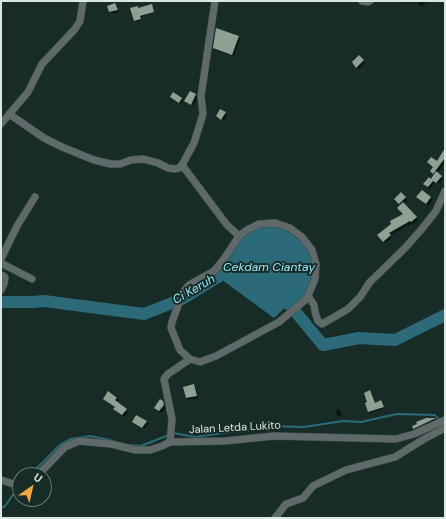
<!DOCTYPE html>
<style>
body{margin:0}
#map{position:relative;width:446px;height:519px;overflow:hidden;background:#172c27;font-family:"DM Sans",sans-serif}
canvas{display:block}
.frame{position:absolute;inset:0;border:2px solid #dae7e3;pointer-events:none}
.north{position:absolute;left:12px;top:467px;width:40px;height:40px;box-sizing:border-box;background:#172c27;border:1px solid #657772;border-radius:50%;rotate:34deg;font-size:11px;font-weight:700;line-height:16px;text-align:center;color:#dae7e3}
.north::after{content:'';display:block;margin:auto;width:14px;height:18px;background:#f2a541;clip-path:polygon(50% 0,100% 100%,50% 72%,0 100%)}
</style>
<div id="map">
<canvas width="446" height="519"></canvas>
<div class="frame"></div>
<div class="north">U</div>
</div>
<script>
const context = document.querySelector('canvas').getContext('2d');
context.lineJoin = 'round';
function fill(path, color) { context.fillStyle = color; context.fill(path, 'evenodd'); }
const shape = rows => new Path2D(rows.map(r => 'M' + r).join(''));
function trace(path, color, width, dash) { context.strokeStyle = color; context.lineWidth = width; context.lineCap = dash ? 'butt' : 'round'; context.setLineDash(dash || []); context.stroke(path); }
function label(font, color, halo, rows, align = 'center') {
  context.font = font + ' "DM Sans",sans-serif'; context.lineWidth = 4; context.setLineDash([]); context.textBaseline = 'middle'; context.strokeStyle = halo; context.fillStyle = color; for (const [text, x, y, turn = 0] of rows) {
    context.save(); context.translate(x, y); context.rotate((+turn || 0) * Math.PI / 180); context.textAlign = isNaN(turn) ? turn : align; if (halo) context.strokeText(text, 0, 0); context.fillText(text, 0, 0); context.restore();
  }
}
fill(shape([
 [259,228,285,229,307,251,312,274,289,304,274,318,218,277,221,268,241,242]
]), '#2c6a79');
fill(shape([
 [405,1,411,1,408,4],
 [416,1,428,1,421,7],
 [115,4,119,12,112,14,108,7],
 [138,7,139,9,153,7,154,13,141,17,142,20,136,22,135,21],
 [238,36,240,39,234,56,216,50,214,48],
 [359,57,365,63,359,69,353,62],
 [190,92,198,97,194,106,187,103],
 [171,97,181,98,183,100,181,104],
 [225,113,227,115,224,121,219,118],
 [445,150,445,163,437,173,443,179,439,184,436,182,430,189,427,186,435,175,433,173,437,162],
 [422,191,433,200,428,206,420,198],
 [401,194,407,200,403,204,418,220,414,224,413,223,390,235,392,238,385,243,378,235,404,214,402,205,396,199],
 [193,385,195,387,198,398,188,400,186,398,184,388],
 [370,391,376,404,382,403,385,408,370,413,369,411],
 [108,393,117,398,119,400,117,403,128,412,125,417,116,411],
 [163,401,166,407,162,413,157,409],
 [339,409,342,416,338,417,335,411],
 [427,419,436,419,414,428],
 [146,422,148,424,145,429,135,424]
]), '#0007');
trace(shape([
 [173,433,196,437,229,432,245,431,271,426,304,427,343,421,361,422,397,414,435,415,439,420],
 [130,445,141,446,169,435],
 [30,475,60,445,71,439,90,436,110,440],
 [1,508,5,506,18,488]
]), '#2c6a79', 2);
trace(shape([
 [1,302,33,302,44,301,144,314,182,299,218,277,241,242,259,228,285,229,307,251,312,275,289,304,323,345,359,338,395,340,445,315]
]), '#2c6a79', 12);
fill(shape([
 [115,3,118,10,109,12,107,6],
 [152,4,154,12,140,16,141,19,134,21,130,8,138,6,138,8],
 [216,28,239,36,232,55,213,48],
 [359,55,364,60,356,68,352,62],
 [190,91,196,94,191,105,184,101],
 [173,92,182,98,179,103,170,97],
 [220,109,226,112,221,120,216,116],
 [445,148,445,158,433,174,430,171,433,167,427,162,431,157,437,161],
 [436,171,442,176,436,183,433,181,428,187,423,184,429,177,431,179],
 [422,190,431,197,426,204,416,197],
 [401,192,406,197,399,204,394,199],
 [403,202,417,217,411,222,410,221,389,233,391,235,383,242,377,235,391,224,390,221,403,214,397,208],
 [194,384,197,396,186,398,183,387],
 [370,390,375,403,381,400,384,407,368,412,365,403,367,402,364,393],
 [108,391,117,398,115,400,127,409,122,415,113,409,115,407,103,399],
 [160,399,163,401,164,405,159,411,154,408],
 [136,415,147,421,142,428,132,422],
 [426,418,436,418,413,429,412,426,417,424,416,422]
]), '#8da092');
const minor = shape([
 [362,1,368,2,370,1],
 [9,114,44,138,62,147,94,160,111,164,120,164,131,160,143,159,158,163,168,168,175,169,179,168,182,165,194,143,203,114,201,96,215,1],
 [1,124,28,92,42,64,75,29,80,21,83,1],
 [182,165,227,225,239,236],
 [275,223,290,228,302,237,312,250,316,264,315,279,308,296,304,301,279,322,216,356,200,362,190,359,180,350,171,328,172,322,183,292,189,285,214,271,224,259,239,236,247,230,259,224,275,223],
 [1,259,17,226,35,197],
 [1,263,32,279],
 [1,275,4,276,5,278,4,284,1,290],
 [308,296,314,305,315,312,318,321,322,324,348,309,360,297,370,282,404,249,421,230,436,211,445,191],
 [170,442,172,419,164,379,168,374,190,359],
 [38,475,65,447,79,441,111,444,136,450,150,450,162,446,170,442,225,441,274,436,396,439,414,434,445,420],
 [1,480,20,486],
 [275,518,286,504,303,498,313,486,346,470,395,457,424,439,445,428]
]);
trace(minor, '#364a45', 8);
trace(minor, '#5f6969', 7);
label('11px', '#dae7e3', '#172c27', [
 ["Jalan Letda Lukito",235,428,-3]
]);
label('italic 12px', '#95e7fe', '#172c27', [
 ["Cekdam Ciantay",269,268],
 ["Ci Keruh",194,290,-30]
]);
</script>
